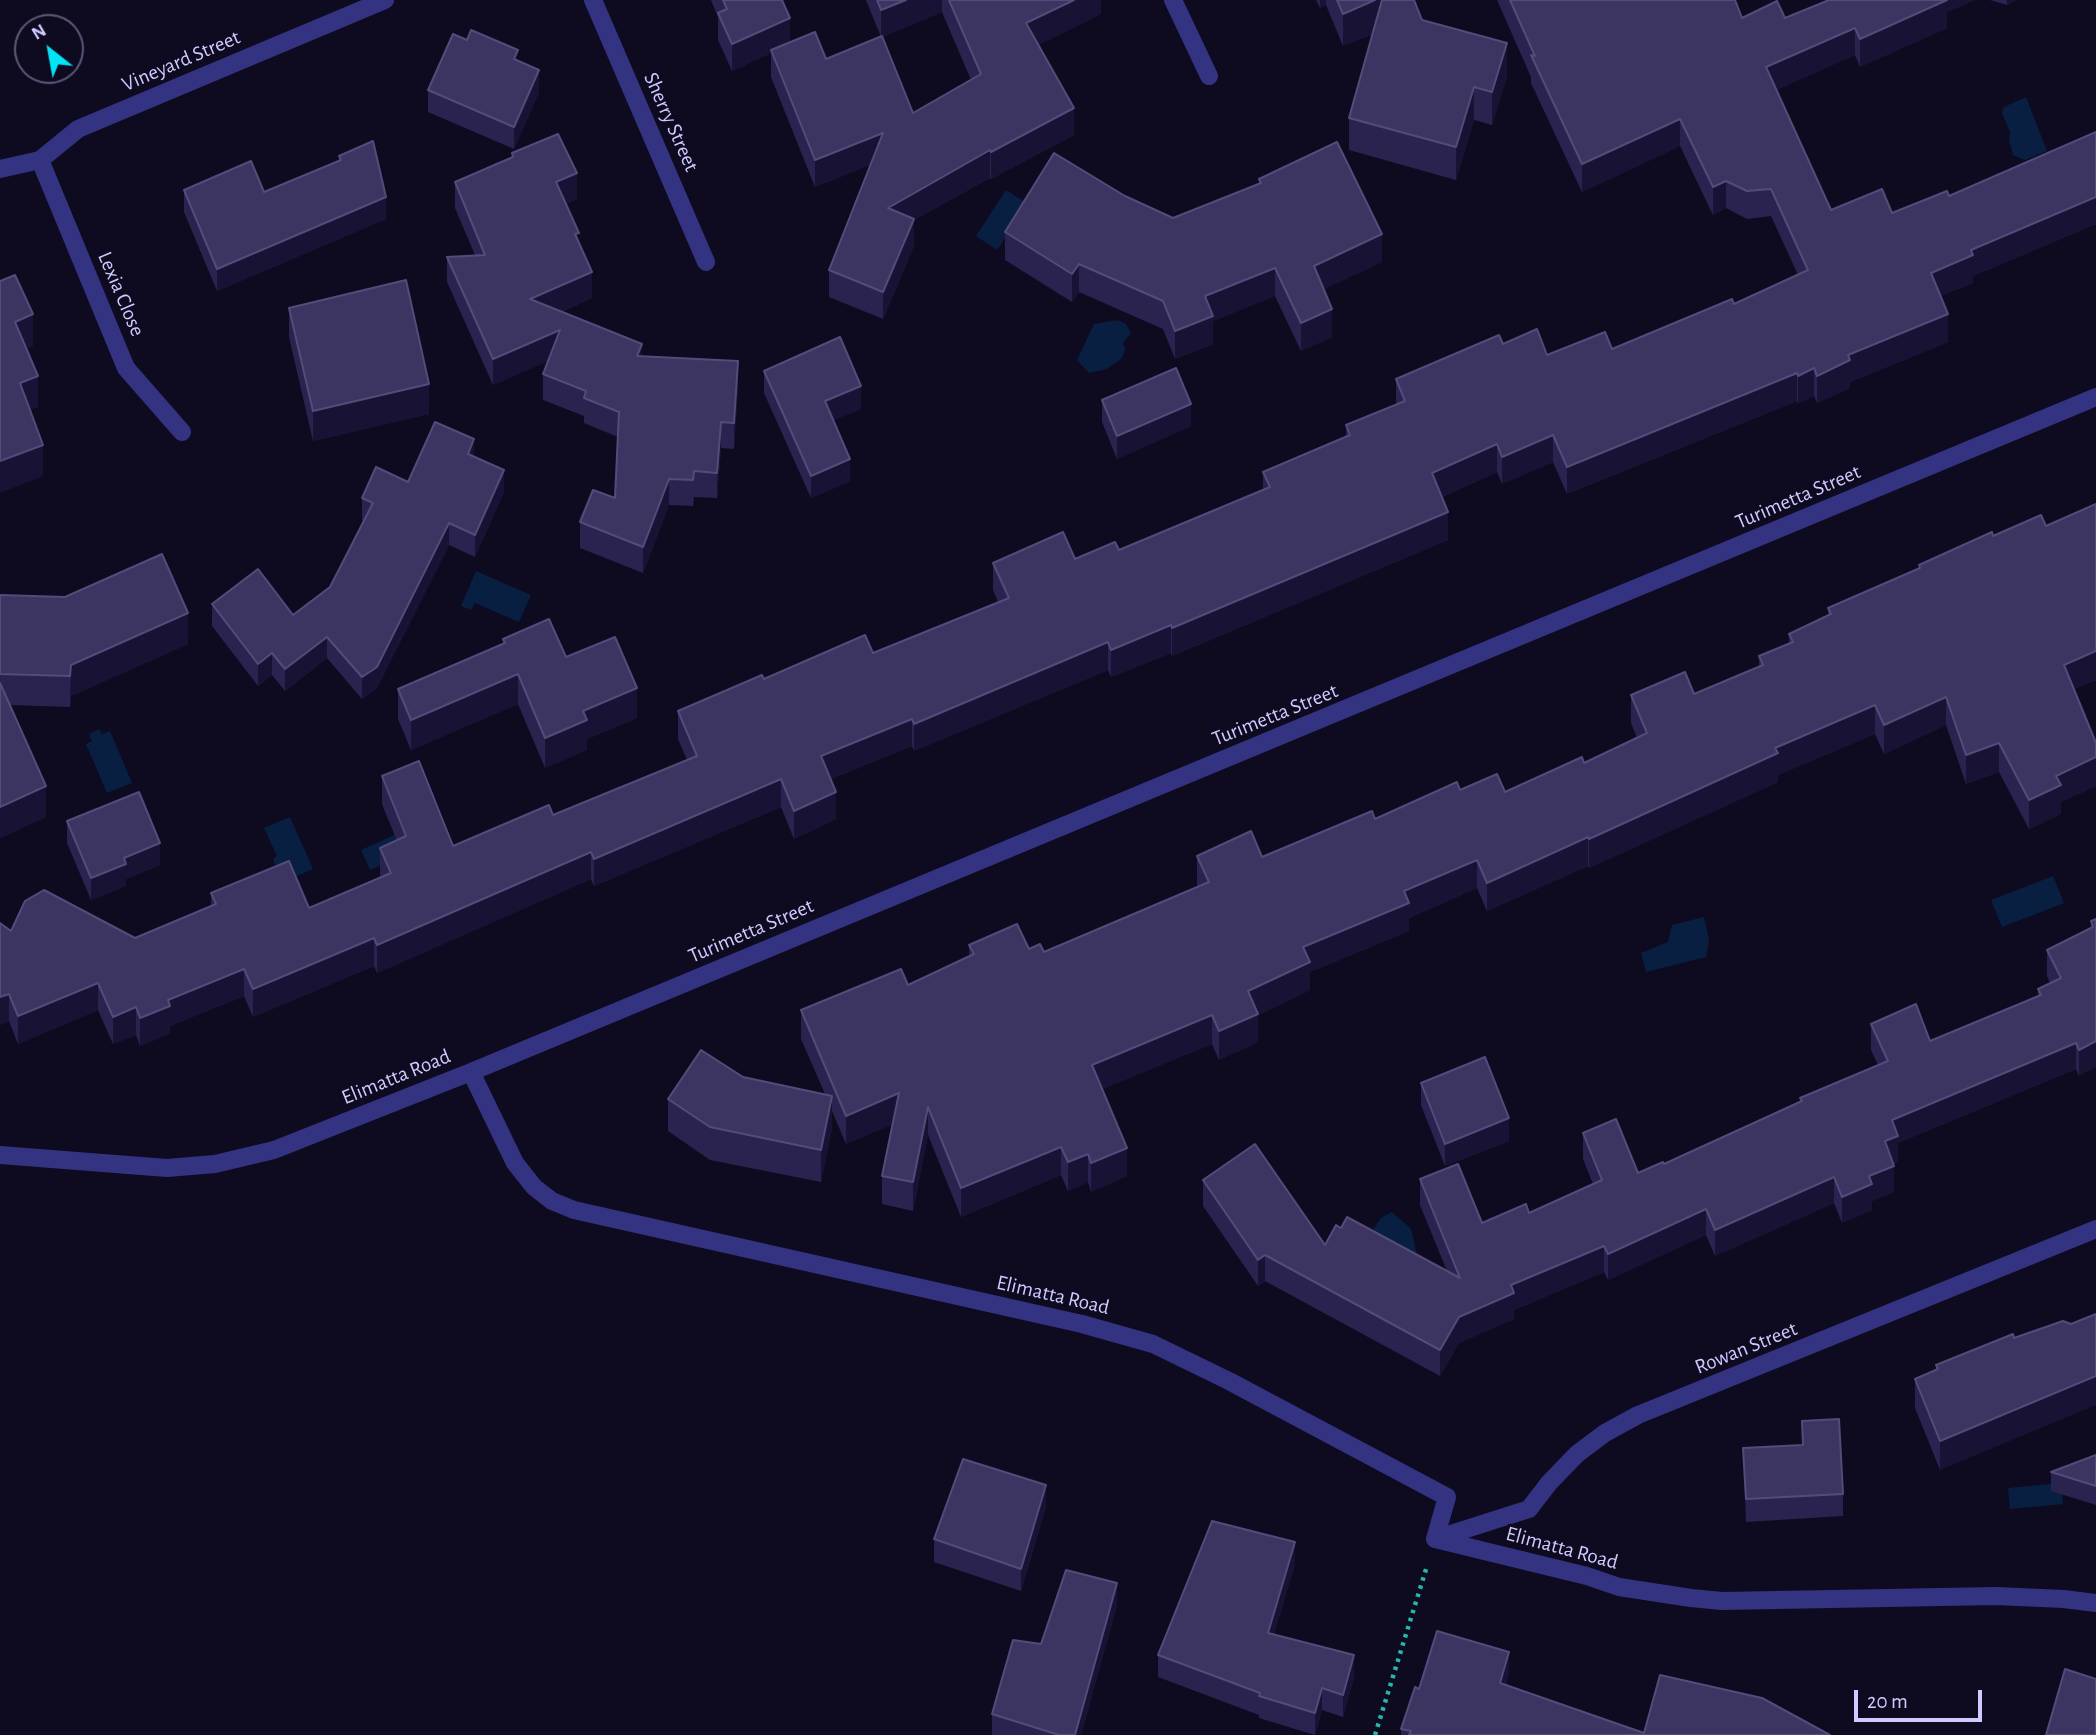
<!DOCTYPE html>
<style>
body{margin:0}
#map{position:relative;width:2096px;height:1735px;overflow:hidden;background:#0e0b20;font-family:"Alegreya Sans",sans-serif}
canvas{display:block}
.north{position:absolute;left:14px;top:14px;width:70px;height:70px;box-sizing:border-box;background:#0e0b20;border:2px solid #5b5779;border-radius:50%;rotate:329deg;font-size:19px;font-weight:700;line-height:28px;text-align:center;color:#cfcaff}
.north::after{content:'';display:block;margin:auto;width:24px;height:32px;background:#00e4f5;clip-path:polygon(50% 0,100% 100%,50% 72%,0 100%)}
.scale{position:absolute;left:1854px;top:1690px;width:128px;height:32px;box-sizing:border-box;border:4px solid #cfcaff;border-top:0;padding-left:9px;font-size:21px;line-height:24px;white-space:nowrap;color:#cfcaff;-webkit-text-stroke:5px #0e0b20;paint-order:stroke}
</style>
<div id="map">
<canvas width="2096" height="1735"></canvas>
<div class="north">N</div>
<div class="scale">20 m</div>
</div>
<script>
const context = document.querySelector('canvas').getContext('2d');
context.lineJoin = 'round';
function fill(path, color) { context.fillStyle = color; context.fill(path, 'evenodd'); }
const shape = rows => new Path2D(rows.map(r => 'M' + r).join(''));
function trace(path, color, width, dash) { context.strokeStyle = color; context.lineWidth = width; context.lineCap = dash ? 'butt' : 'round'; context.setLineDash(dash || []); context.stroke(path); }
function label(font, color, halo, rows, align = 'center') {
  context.font = font + ' "Alegreya Sans",sans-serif'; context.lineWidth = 6; context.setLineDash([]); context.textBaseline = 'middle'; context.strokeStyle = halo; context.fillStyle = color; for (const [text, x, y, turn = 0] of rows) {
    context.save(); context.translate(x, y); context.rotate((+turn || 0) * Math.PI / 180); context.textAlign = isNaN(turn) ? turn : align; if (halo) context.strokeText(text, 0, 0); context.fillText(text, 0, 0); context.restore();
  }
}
fill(shape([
 [2026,97,2047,151,2025,160,2013,155,2009,140,2010,132,2002,113,2004,107],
 [1006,190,1028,204,997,250,976,236],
 [1118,320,1126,324,1131,333,1123,343,1125,349,1122,358,1107,369,1089,373,1077,360,1094,324],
 [476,571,531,595,519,622,475,603,471,610,461,606],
 [99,729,102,734,110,731,132,783,107,793,86,744,92,741,89,734],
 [290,817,313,869,283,882,273,859,277,856,264,828],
 [421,823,387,862,370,870,361,850],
 [2053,876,2064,903,2002,927,1991,900],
 [1704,917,1709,940,1706,957,1646,972,1641,953,1668,942,1672,925],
 [1392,1212,1411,1229,1417,1255,1378,1249,1373,1229,1381,1218],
 [2061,1483,2063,1504,2010,1509,2008,1488]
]), '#081f42');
trace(shape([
 [1375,1735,1427,1566]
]), '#26b7aa', 4.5, [3.5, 5]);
trace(shape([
 [593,0,706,262],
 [1173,0,1209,76],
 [40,160,126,368,182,432],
 [0,169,40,160,78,129,385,0],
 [471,1072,2096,397],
 [0,1155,167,1168,215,1164,274,1150,471,1072,515,1163,534,1187,552,1201,574,1210,1082,1324,1153,1344,1229,1381,1447,1497,1435,1539,1587,1576,1619,1587,1691,1598,1722,1601,1996,1596,2064,1599,2096,1603],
 [1435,1539,1529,1509,1549,1483,1577,1454,1605,1433,1638,1415,2096,1229]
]), '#343382', 18);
fill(shape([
 [711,0,782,0,790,42,826,59,881,37,866,0,1101,0,1101,14,1038,45,1074,135,991,179,990,178,914,220,914,246,883,319,829,297,829,270,870,165,815,187,771,77,771,53,732,71,718,40,718,17],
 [942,12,971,80,913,113,882,37],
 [1316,0,1414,0,1422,20,1507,76,1492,125,1474,120,1456,180,1349,150,1349,118,1373,34,1343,46,1326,5,1320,8],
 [1497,0,1735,0,1742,18,1785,18,1829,0,1975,0,1947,12,1947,28,1860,67,1855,55,1776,90,1831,210,1892,213,1949,196,2096,132,2096,224,1973,276,1973,283,1940,296,1948,342,1850,382,1850,388,1817,403,1814,396,1798,403,1797,401,1567,494,1553,462,1502,484,1497,472,1442,497,1448,540,1172,656,1171,653,1111,677,1108,670,914,751,912,746,831,779,836,819,794,839,781,807,594,886,591,879,377,973,374,966,253,1017,244,996,170,1026,170,1033,140,1046,136,1035,113,1044,98,1010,18,1044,9,1021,0,1025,0,923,11,931,135,938,211,906,211,893,309,908,381,877,380,875,380,848,397,841,382,804,382,776,453,846,553,815,687,760,678,739,678,711,764,679,873,653,998,602,993,590,993,563,1075,559,1119,550,1263,490,1263,472,1346,436,1346,425,1396,405,1396,379,1503,344,1547,355,1612,349,1734,304,1798,275,1771,216,1747,219,1726,208,1713,215,1680,146,1582,192,1531,83,1531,77],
 [1990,0,2016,0,2007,5],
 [518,60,539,92,514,149,428,112,428,90],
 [512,153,577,199,566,204,579,243,592,298,561,312,642,357,738,387,734,449,721,448,717,498,694,497,693,506,669,505,643,573,580,548,580,522,615,498,618,437,584,423,584,416,543,400,543,374,547,361,493,385,447,282,447,257,475,255,455,208,455,182,512,157],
 [339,156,386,219,217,291,184,212,184,190,264,192,339,161],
 [1259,179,1382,262,1324,289,1332,337,1301,351,1275,296,1213,321,1213,344,1175,359,1163,329,1079,292,1072,302,1005,260,1005,232,1125,196,1173,218,1259,184],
 [289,308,429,414,313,441,289,337],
 [764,371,861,409,833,420,850,481,811,498,764,393],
 [1102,400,1191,426,1117,459,1102,422],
 [474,457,504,492,475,557,449,545,377,688,362,699,327,658,285,691,272,675,258,686,212,626,212,604,293,615,330,587,364,521,362,520,362,498],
 [1993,536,2096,680,2074,689,2096,743,2096,786,2061,802,2061,814,2029,829,1999,772,1966,784,1946,725,1884,754,1875,734,1778,775,1778,782,1589,868,1588,866,1487,911,1477,888,1409,918,1409,931,1310,972,1310,990,1258,1015,1258,1042,1219,1060,1212,1044,1102,1089,1127,1176,1091,1192,1088,1182,1068,1191,1061,1175,961,1217,928,1135,913,1211,882,1204,882,1176,892,1124,846,1144,832,1111,832,1129,821,1182,710,1160,668,1131,668,1099,743,1077,825,1094,801,1039,801,1010,908,985,969,956,969,945,1029,949,1044,952,1198,887,1197,884,1197,856,1262,857,1460,790,1505,792,1584,763,1637,738,1631,723,1631,695,1694,694,1759,667,1759,656,1789,644,1789,634,1828,616,1828,608,1919,568,1919,565],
 [0,595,188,644,71,696,70,707,10,705,46,817,0,838],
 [503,639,566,657,637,718,587,739,587,750,545,768,518,704,411,750,398,719,398,689,503,644],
 [67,821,160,865,126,879,126,886,91,900,67,843],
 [2096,919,2079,1076,2076,1069,1898,1143,1898,1162,1894,1164,1894,1192,1872,1201,1872,1210,1842,1223,1834,1203,1715,1256,1706,1235,1608,1280,1604,1272,1514,1310,1514,1319,1459,1343,1440,1376,1265,1281,1258,1286,1203,1206,1203,1180,1325,1245,1341,1228,1447,1271,1420,1205,1420,1179,1482,1223,1529,1213,1593,1184,1583,1159,1583,1133,1638,1173,1664,1164,1800,1101,1800,1098,1878,1065,1871,1050,1871,1024,1930,1041,2038,997,2038,989,2050,983,2047,976,2047,950,2091,928,2091,921],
 [1421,1083,1509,1141,1445,1166,1421,1105],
 [2013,1334,1940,1470,1915,1408,1915,1379,1936,1370,1936,1365],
 [1802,1421,1843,1494,1843,1516,1746,1522,1743,1448,1802,1445],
 [2096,1455,2096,1505,2051,1491,2051,1472],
 [1046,1507,1021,1591,934,1562,934,1539],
 [1295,1564,1274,1634,1354,1677,1343,1717,1322,1710,1315,1735,1259,1718,1259,1715,1158,1677,1158,1655],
 [1117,1605,1081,1735,992,1735,992,1714,1041,1644],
 [1509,1674,1506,1685,1644,1733,1830,1735,1401,1735,1401,1729]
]), '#2a234f');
fill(shape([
 [906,0,942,0,942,12,881,38,881,10],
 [1074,0,1101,0,1101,14,1026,51,1026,23],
 [1320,0,1326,0,1326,5,1320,8],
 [1375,0,1383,0,1383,30,1343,46,1343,14],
 [1941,0,1975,0,1947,12,1947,28,1860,67,1860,39],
 [2007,0,2016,0,2007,5],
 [790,18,790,45,771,50,771,53,732,71,732,44],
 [1855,28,1855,55,1766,95,1766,67],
 [1507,43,1507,76,1492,125,1492,92],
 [539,70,539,92,514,149,514,127],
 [1474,87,1474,120,1456,180,1456,147],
 [1074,108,1074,135,991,179,991,152],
 [1680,119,1680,146,1582,192,1582,164],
 [883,133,883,160,815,187,815,160],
 [990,150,990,178,914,220,914,246,883,319,883,292,888,208],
 [577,173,577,199,556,208,556,182],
 [1726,181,1726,208,1713,215,1713,187],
 [386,197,386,219,217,291,217,269],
 [2096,197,2096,224,1973,276,1973,283,1931,300,1931,273,1971,250],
 [1382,234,1382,262,1314,294,1314,266],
 [1079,264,1079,292,1072,302,1072,274],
 [1275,268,1275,296,1213,321,1213,344,1175,359,1175,331,1205,296],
 [592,272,592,298,530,325,530,299],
 [1332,309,1332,337,1301,351,1301,323],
 [33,314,33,346,15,354,15,322],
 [1948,314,1948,342,1850,382,1850,388,1817,403,1817,376,1848,355],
 [560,330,560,356,493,385,493,359],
 [642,344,642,370,637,356],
 [738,361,738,387,734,449,734,423],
 [1814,368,1814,396,1798,403,1798,376],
 [1797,373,1797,401,1567,494,1567,467],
 [38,376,38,407,20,415,20,383],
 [429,384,429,414,313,441,313,411],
 [861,386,861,409,825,424,825,401],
 [1191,404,1191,426,1117,459,1117,436],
 [721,422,721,448,717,498,717,473],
 [1553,435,1553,462,1502,484,1502,457],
 [474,439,474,461,468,454],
 [1497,444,1497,472,1432,501,1432,473],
 [43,445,43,476,0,493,0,461],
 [850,459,850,481,811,498,811,476],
 [504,470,504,492,475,557,475,535],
 [669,479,669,505,643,573,643,547],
 [1448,512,1448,540,1172,656,1172,628],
 [449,523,449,545,377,688,362,699,362,677],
 [188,613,188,644,71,696,70,707,71,665],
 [1171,625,1171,653,1111,677,1111,650],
 [327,637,327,658,285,691,285,669],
 [1108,642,1108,670,914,751,914,724],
 [2096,651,2096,680,2064,693,2064,665],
 [272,653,272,675,258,686,258,664],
 [518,674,518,704,411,750,411,720],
 [637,688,637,718,587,739,587,750,545,768,545,738,583,711],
 [1946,697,1946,725,1884,754,1884,725],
 [1875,705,1875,734,1778,775,1778,782,1589,868,1589,839,1775,748],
 [912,719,912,746,821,783,821,756],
 [1999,743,1999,772,1966,784,1966,755],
 [2096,757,2096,786,2061,802,2061,814,2029,829,2029,800,2056,776],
 [781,779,781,807,594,886,594,859],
 [46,786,46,817,0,838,0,807],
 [836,792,836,819,794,839,794,811],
 [1588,837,1588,866,1487,911,1487,883],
 [160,843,160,865,126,879,126,886,91,900,91,878,124,858],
 [591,852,591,879,377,973,377,945],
 [1477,860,1477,888,1409,918,1409,931,1310,972,1310,990,1258,1015,1258,1042,1219,1060,1219,1031,1248,991,1303,947,1404,891],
 [374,938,374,966,253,1017,253,989],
 [244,969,244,996,170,1026,170,1033,140,1046,140,1018,168,1000],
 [98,983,98,1010,18,1044,18,1016],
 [9,994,9,1021,0,1025,0,997],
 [136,1007,136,1035,113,1044,113,1017],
 [1212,1015,1212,1044,1092,1093,1092,1065],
 [2096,1041,2096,1067,2079,1076,2079,1050],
 [2076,1043,2076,1069,1898,1143,1898,1162,1885,1168,1885,1141,1892,1120],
 [899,1093,899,1122,846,1144,846,1116],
 [832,1096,832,1129,821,1182,821,1150],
 [928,1107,928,1135,913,1211,913,1182],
 [1509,1118,1509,1141,1445,1166,1445,1144],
 [1061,1147,1061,1175,961,1217,961,1188],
 [1127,1148,1127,1176,1091,1192,1091,1163],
 [1088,1154,1088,1182,1068,1191,1068,1162],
 [1894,1166,1894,1192,1872,1201,1872,1210,1842,1223,1842,1197,1869,1176],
 [1834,1177,1834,1203,1715,1256,1715,1230],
 [1706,1209,1706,1235,1608,1280,1608,1254],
 [1604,1246,1604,1272,1514,1310,1514,1319,1459,1343,1440,1376,1440,1350,1459,1317,1511,1285],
 [1265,1255,1265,1281,1258,1286,1258,1260],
 [2096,1376,2096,1405,1940,1470,1940,1441],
 [1046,1485,1046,1507,1021,1591,1021,1569],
 [1295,1542,1295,1564,1268,1655,1268,1633],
 [1117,1583,1117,1605,1081,1735,1075,1735],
 [1509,1652,1509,1674,1500,1706,1500,1683],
 [1354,1655,1354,1677,1343,1717,1343,1695],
 [1322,1688,1322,1710,1315,1735,1315,1713]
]), '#181234');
const building = shape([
 [723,0,782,0,790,18,732,44,718,13,727,9,723,0],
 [877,0,906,0,881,10,877,0],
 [949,0,1074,0,1026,23,1074,108,991,152,990,150,888,208,914,219,883,292,829,270,883,133,815,160,771,50,815,32,826,59,882,36,913,113,981,74,949,0],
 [1337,0,1375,0,1343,14,1337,0],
 [1382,0,1414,0,1422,20,1507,43,1492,92,1474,87,1456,147,1349,118,1382,0],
 [1510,0,1735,0,1742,18,1777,1,1785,18,1829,0,1947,0,1860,39,1855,28,1766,67,1831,210,1882,189,1892,213,1947,191,1949,196,2096,132,2096,197,1971,250,1973,255,1931,273,1948,314,1848,355,1850,360,1817,376,1814,368,1798,376,1797,373,1567,467,1553,435,1502,457,1497,444,1432,473,1448,512,1172,628,1171,625,1111,650,1108,642,914,724,912,719,821,756,836,792,794,811,781,779,594,859,591,852,377,945,374,938,253,989,244,969,168,1000,170,1006,140,1018,136,1007,113,1017,98,983,18,1016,9,994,0,997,0,923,11,931,25,901,44,890,135,938,216,904,211,893,289,861,309,908,391,873,380,848,406,836,382,776,419,761,453,846,549,805,553,815,697,756,678,711,762,675,764,679,865,635,873,653,1009,598,993,563,1063,532,1075,559,1115,542,1119,550,1270,487,1263,472,1350,435,1346,425,1405,401,1396,379,1499,335,1503,344,1537,329,1547,355,1605,332,1612,349,1732,299,1734,304,1808,270,1771,189,1747,191,1726,181,1713,187,1680,119,1582,164,1531,55,1535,56,1510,0],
 [471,30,518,50,514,59,539,70,514,127,428,90,453,34,467,40,471,30],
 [558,134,577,173,556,182,579,233,575,234,592,272,530,299,642,344,637,356,738,361,734,423,721,422,717,473,694,471,693,480,669,479,643,547,580,522,593,490,615,498,619,412,584,398,586,391,543,374,560,330,493,359,447,257,485,255,455,182,513,157,512,153,558,134],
 [373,141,386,197,217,269,184,190,251,161,264,192,341,160,339,156,373,141],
 [1337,142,1382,234,1314,266,1332,309,1301,323,1275,268,1205,296,1213,316,1175,331,1163,301,1079,264,1072,274,1005,232,1054,153,1125,196,1173,218,1261,183,1259,179,1337,142],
 [15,275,33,314,15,322,38,376,20,383,43,445,0,461,0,281,15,275],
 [406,280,429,384,313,411,289,308,406,280],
 [840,337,861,386,825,401,850,459,811,476,764,371,840,337],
 [1176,368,1191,404,1117,436,1102,400,1176,368],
 [435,422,474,439,468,454,504,470,475,535,449,523,377,667,362,677,327,637,285,669,272,653,258,664,212,604,258,569,293,615,330,587,373,503,362,498,376,467,408,482,435,422],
 [2096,504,2096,651,2064,665,2096,743,2096,757,2056,776,2061,785,2029,800,1999,743,1966,755,1946,697,1884,725,1875,705,1775,748,1778,753,1589,839,1588,837,1487,883,1477,860,1404,891,1409,903,1303,947,1310,962,1248,991,1258,1014,1219,1031,1212,1015,1092,1065,1127,1148,1091,1163,1088,1154,1068,1162,1061,1147,961,1188,928,1107,913,1182,882,1176,899,1093,846,1116,801,1010,901,969,908,985,974,954,969,945,1017,924,1029,949,1040,944,1044,952,1209,882,1197,856,1251,831,1262,857,1372,811,1375,819,1457,782,1460,790,1497,774,1505,792,1582,757,1584,763,1647,733,1631,695,1685,672,1694,694,1763,665,1759,656,1793,642,1789,634,1831,614,1828,608,1920,568,1919,565,1992,532,1993,536,2041,515,2046,526,2096,504],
 [162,554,188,613,71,665,70,676,0,674,0,595,65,597,162,554],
 [549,619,566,657,615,637,637,688,583,711,587,720,545,738,518,674,411,720,398,689,505,643,503,639,549,619],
 [0,683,46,786,0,807,0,683],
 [139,792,160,843,124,858,126,864,91,878,67,821,139,792],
 [2096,919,2096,1041,2079,1050,2076,1043,1892,1120,1898,1136,1885,1141,1894,1166,1869,1176,1872,1184,1842,1197,1834,1177,1715,1230,1706,1209,1608,1254,1604,1246,1511,1285,1514,1293,1459,1317,1440,1350,1265,1255,1258,1260,1203,1180,1255,1144,1325,1245,1336,1225,1341,1228,1347,1217,1460,1278,1420,1179,1458,1164,1482,1223,1526,1204,1529,1213,1602,1180,1583,1133,1616,1119,1638,1173,1663,1162,1664,1164,1802,1101,1800,1098,1888,1061,1871,1024,1916,1004,1930,1041,2041,995,2038,989,2061,978,2047,950,2093,927,2091,921,2096,919],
 [701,1050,743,1077,832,1096,821,1150,710,1127,668,1099,701,1050],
 [1485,1057,1509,1118,1445,1144,1421,1083,1485,1057],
 [2096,1314,2096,1376,1940,1441,1915,1379,1938,1369,1936,1365,2013,1334,2014,1338,2063,1321,2071,1324,2096,1314],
 [1839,1419,1843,1494,1746,1499,1743,1448,1803,1445,1802,1421,1839,1419],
 [2096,1455,2096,1486,2051,1472,2096,1455],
 [963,1459,1046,1485,1021,1569,934,1539,963,1459],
 [1212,1521,1295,1542,1268,1633,1354,1655,1343,1695,1322,1688,1315,1713,1259,1696,1260,1693,1158,1655,1212,1521],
 [1066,1570,1117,1583,1075,1735,1059,1735,992,1714,1013,1640,1041,1644,1066,1570],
 [1437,1631,1509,1652,1500,1683,1644,1733,1660,1675,1762,1698,1830,1735,1409,1735,1411,1731,1401,1729,1415,1687,1419,1689,1437,1631],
 [2065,1669,2096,1679,2096,1735,2046,1735,2065,1669]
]);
fill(building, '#3c3562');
trace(building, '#534c7b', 2);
label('21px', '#cfcaff', '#0e0b20', [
 ["Vineyard Street",181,61,-23],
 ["Sherry Street",671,122,66],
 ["Lexia Close",121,294,67],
 ["Turimetta Street",1798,497,-23],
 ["Turimetta Street",1275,715,-22],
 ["Turimetta Street",751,931,-23],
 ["Elimatta Road",396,1077,-22],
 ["Elimatta Road",1053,1295,13],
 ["Rowan Street",1746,1348,-22],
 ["Elimatta Road",1562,1548,15]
]);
</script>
